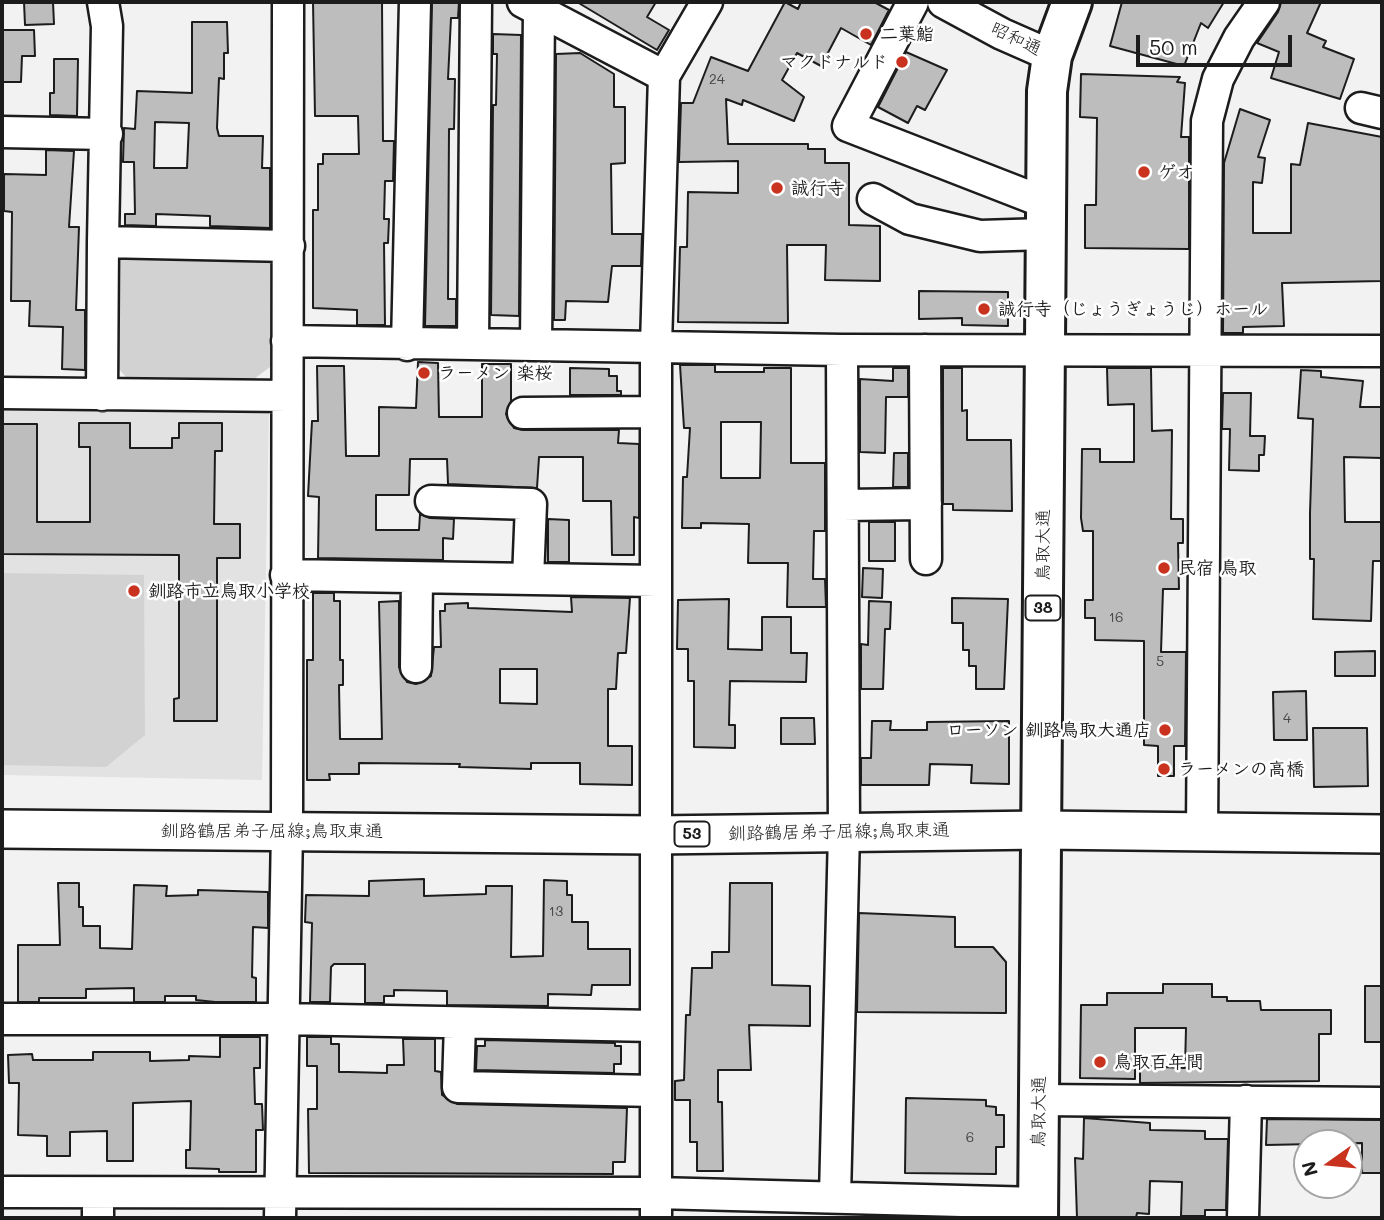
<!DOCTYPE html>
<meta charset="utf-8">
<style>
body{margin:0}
#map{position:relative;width:1384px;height:1220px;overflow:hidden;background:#f2f2f2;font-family:Mali,sans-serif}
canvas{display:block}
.frame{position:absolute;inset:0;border:4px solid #1c1c1c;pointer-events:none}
.north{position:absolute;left:1293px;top:1129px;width:70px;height:70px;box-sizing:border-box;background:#fff;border:2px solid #a4a4a4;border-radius:50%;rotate:255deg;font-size:19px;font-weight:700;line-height:28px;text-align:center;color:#1c1c1c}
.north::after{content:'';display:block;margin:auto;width:24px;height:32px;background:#c8321e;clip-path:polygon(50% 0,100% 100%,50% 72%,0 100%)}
.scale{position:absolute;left:1136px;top:35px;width:156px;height:32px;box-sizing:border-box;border:4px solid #1c1c1c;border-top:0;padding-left:9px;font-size:21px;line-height:24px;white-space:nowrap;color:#1c1c1c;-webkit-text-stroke:5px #fff;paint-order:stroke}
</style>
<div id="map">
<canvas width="1384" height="1220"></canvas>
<div class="frame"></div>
<div class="north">N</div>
<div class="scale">50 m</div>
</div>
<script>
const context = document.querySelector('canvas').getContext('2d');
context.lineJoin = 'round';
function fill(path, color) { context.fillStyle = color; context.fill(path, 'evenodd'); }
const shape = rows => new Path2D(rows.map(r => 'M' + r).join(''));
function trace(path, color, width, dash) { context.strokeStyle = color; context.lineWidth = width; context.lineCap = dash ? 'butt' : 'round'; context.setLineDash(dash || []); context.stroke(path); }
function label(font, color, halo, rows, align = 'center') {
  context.font = font + ' Mali,"Klee One",sans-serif'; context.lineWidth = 5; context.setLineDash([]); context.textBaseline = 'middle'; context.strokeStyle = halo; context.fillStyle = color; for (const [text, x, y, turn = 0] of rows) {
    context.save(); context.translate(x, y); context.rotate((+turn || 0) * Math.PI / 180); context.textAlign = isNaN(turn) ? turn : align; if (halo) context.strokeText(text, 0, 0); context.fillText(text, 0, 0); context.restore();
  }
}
fill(shape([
 [2,406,269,408,262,780,2,775]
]), '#e2e2e2');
fill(shape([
 [119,251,276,254,274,364,254,379,126,377,116,366],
 [2,573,144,575,145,735,106,767,2,765]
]), '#d2d2d2');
const building = shape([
 [24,2,53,2,54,24,25,25,24,2],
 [313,2,382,2,383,141,394,141,393,181,385,181,384,219,389,219,388,243,384,243,385,325,357,325,357,310,313,308,313,210,318,210,318,164,323,164,323,154,359,154,358,116,315,116,313,2],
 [432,2,459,2,458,18,451,18,448,79,455,79,454,129,449,129,448,299,456,299,456,326,425,326,432,2],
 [577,2,656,2,647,17,669,30,657,50,577,2],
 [785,2,798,9,801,2,874,2,889,10,871,45,841,28,821,66,797,53,782,80,804,97,794,121,743,100,742,105,726,99,728,144,808,144,808,149,825,149,825,163,849,163,849,225,880,226,880,281,825,280,826,245,787,245,788,323,678,322,680,247,687,247,688,192,738,193,738,161,679,162,681,103,693,103,711,57,748,71,785,2],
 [1122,2,1224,2,1208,28,1201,23,1184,66,1110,46,1122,2],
 [1281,2,1321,2,1307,33,1326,41,1323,47,1354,59,1340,99,1271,78,1279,52,1257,43,1278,12,1281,2],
 [192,22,227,22,228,53,224,53,224,79,219,78,217,128,219,136,263,136,262,168,270,168,270,228,210,226,210,216,156,214,156,226,125,225,125,214,135,214,134,162,123,162,124,128,135,129,137,91,192,93,192,22],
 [155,122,189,123,187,168,154,168,155,122],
 [2,30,34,30,35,56,22,56,21,82,2,82,2,30],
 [493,34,521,35,519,316,491,315,493,105,496,105,497,54,493,54,493,34],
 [906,52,947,70,925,110,917,106,908,123,878,107,906,52],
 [580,53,614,74,614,107,625,107,625,163,611,164,612,234,642,234,641,266,612,266,608,302,566,301,565,320,554,320,556,54,580,53],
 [54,59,78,59,77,116,50,115,50,93,54,93,54,59],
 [1081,74,1180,77,1177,82,1185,83,1181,137,1189,137,1189,249,1085,248,1085,205,1096,205,1097,118,1080,117,1081,74],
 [1240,109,1270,120,1258,157,1265,158,1262,183,1253,182,1253,233,1291,233,1291,164,1300,165,1308,123,1382,137,1382,281,1282,283,1284,326,1243,327,1243,333,1223,333,1224,163,1240,109],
 [46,150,74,151,69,227,79,227,76,310,85,310,85,370,62,369,63,327,29,326,30,301,11,301,12,212,4,211,4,174,46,175,46,150],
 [919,291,1008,292,1008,326,962,325,962,318,919,319,919,291],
 [418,362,438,363,439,417,482,417,482,364,511,364,511,401,506,414,514,428,523,430,619,430,618,443,639,444,639,518,634,517,634,555,612,555,611,501,583,501,583,457,539,457,537,488,448,484,447,459,410,459,409,495,376,495,376,530,419,530,420,514,430,518,454,519,453,539,443,538,443,560,318,558,319,497,308,496,312,421,318,421,317,366,344,366,346,456,379,456,379,407,416,408,418,362],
 [680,365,715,365,715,372,764,372,764,368,791,368,791,463,825,463,825,531,814,531,813,579,825,579,826,607,787,607,788,563,748,563,749,524,701,523,701,528,682,528,683,477,687,477,690,428,684,428,680,365],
 [721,422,761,422,760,478,721,478,721,422],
 [570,368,609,369,609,376,617,376,617,391,621,391,621,395,570,395,570,368],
 [893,368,908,368,908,397,886,397,885,453,860,452,860,379,893,381,893,368],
 [943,368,962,368,962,411,967,410,967,440,1011,440,1012,511,953,510,953,504,943,504,943,368],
 [1107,368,1151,368,1152,431,1172,430,1171,519,1183,519,1183,543,1178,543,1179,589,1163,589,1161,652,1186,652,1185,746,1174,746,1174,776,1158,776,1158,746,1144,745,1144,641,1095,640,1095,618,1085,618,1085,600,1093,600,1093,531,1083,531,1081,518,1082,449,1100,449,1100,462,1134,462,1134,404,1108,405,1107,368],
 [1301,370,1321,371,1321,377,1363,381,1360,407,1382,407,1382,458,1344,457,1345,522,1382,522,1382,561,1373,561,1371,621,1313,619,1314,559,1310,559,1310,513,1313,419,1298,418,1301,370],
 [1223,393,1251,393,1250,436,1265,436,1264,455,1259,455,1259,471,1229,470,1230,429,1222,429,1223,393],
 [79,423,130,423,130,448,172,448,172,438,179,438,179,423,222,423,222,451,215,451,214,524,240,524,240,558,217,558,217,721,174,721,174,699,179,698,179,555,2,554,2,424,37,424,37,522,90,522,90,447,79,447,79,423],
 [894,453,908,453,908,487,893,487,894,453],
 [548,519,569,520,569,562,548,562,548,519],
 [869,522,895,522,895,561,869,561,869,522],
 [863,568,883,569,882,598,862,597,863,568],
 [313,593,334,593,334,601,340,601,340,660,343,660,343,685,339,685,340,739,382,739,379,602,399,601,399,667,407,682,416,684,431,676,434,647,441,647,440,611,445,611,445,604,468,603,468,608,572,612,571,597,630,598,626,653,618,653,616,689,608,689,608,746,632,746,632,785,580,784,580,763,531,763,531,769,459,767,460,764,359,763,359,774,329,774,330,780,307,780,307,660,313,660,313,593],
 [500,669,537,669,537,704,500,703,500,669],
 [952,598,1008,599,1004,689,976,689,976,666,969,666,969,650,963,650,963,623,952,623,952,598],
 [729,599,728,649,762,650,762,617,791,617,791,653,807,653,806,682,730,681,729,725,735,725,735,748,694,747,694,681,688,681,688,649,677,649,678,600,729,599],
 [869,601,891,602,890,629,885,629,883,689,861,689,861,644,868,645,869,601],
 [1375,651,1375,676,1335,676,1335,652,1375,651],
 [1306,691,1307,740,1274,740,1273,692,1306,691],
 [781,718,814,718,815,744,781,744,781,718],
 [872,721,891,721,890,730,927,730,927,722,1009,721,1009,784,971,783,972,765,930,764,929,785,861,785,861,758,871,758,872,721],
 [1313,728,1367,728,1368,786,1314,787,1313,728],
 [424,879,424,896,486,894,486,886,512,886,511,957,543,956,544,880,567,881,567,895,572,895,572,922,588,922,588,949,630,949,630,985,592,985,591,995,548,994,548,1006,447,1005,447,991,394,990,394,996,384,996,384,1003,365,1003,365,964,334,964,331,967,330,1002,310,1002,312,923,305,922,306,895,369,896,369,881,424,879],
 [58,883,79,883,79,907,83,907,83,926,100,926,100,948,132,949,134,885,167,886,166,896,198,895,198,890,268,892,268,928,253,927,252,977,256,978,256,1002,215,1002,196,1000,196,996,165,996,165,1002,134,1002,134,988,86,989,86,998,39,998,39,1002,18,1002,18,945,60,945,58,883],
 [730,883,772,883,772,985,810,986,810,1026,749,1025,751,1070,718,1070,718,1102,722,1102,723,1171,697,1171,697,1142,690,1142,690,1100,675,1100,675,1081,684,1080,686,1015,690,1015,692,968,712,968,712,952,729,952,730,883],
 [859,913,955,917,955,947,993,947,1006,962,1006,1013,857,1012,859,913],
 [1163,984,1212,984,1212,997,1227,997,1227,1001,1260,1001,1261,1010,1331,1010,1331,1034,1319,1034,1319,1081,1140,1083,1140,1066,1185,1068,1186,1028,1135,1028,1135,1079,1080,1078,1081,1005,1107,1005,1107,993,1163,993,1163,984],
 [1365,986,1382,986,1382,1042,1365,1042,1365,986],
 [220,1037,260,1037,260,1068,254,1068,255,1104,262,1104,263,1130,256,1130,256,1172,219,1172,219,1169,186,1168,186,1150,190,1150,191,1101,133,1103,133,1161,107,1161,107,1131,70,1132,70,1156,47,1156,47,1136,18,1135,19,1083,9,1083,8,1055,32,1054,33,1060,93,1060,93,1052,150,1052,150,1061,189,1060,189,1056,220,1057,220,1037],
 [307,1037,331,1037,331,1044,339,1044,339,1072,349,1072,387,1073,387,1065,404,1065,403,1039,435,1039,435,1071,441,1072,442,1095,457,1104,627,1108,625,1162,613,1162,613,1174,309,1173,308,1109,317,1109,317,1066,307,1066,307,1037],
 [485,1040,615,1043,615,1046,621,1046,621,1064,614,1064,614,1073,476,1070,477,1046,485,1046,485,1040],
 [906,1098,986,1100,986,1106,996,1107,996,1115,1004,1115,1004,1147,996,1147,996,1174,905,1173,906,1098],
 [1084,1118,1150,1123,1150,1130,1205,1131,1205,1139,1228,1139,1226,1210,1205,1210,1205,1216,1181,1216,1182,1182,1150,1181,1149,1214,1137,1213,1136,1218,1077,1218,1075,1158,1083,1159,1084,1118],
 [1267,1119,1382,1120,1382,1173,1362,1173,1362,1143,1266,1145,1267,1119]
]);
fill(building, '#bdbdbd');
trace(building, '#1c1c1c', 2);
const minor = shape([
 [103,2,107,26,103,242,289,246],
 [523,2,664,76],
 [913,2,848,126,1046,203],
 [943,2,1002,34,1052,56],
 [1361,108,1382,113],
 [2,132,107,134],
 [873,199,910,219,980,236,1045,234],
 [287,341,842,350,1382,351],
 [473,343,476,2],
 [536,344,539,10],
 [407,345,415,2],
 [925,350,926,559],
 [2,393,287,396],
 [102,395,103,242],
 [523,413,656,412],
 [431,501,531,504,528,579],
 [843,505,926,504],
 [286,575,656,581],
 [416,667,417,578],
 [1202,832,1207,121,1218,79,1239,38,1264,2],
 [2,1019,283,1019,655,1026],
 [460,1023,458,1087,656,1091],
 [1039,1100,1382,1103],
 [2,1192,656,1193,1038,1203],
 [835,1196,844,832,842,350],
 [98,1218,98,1193],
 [280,1218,287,830,288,2],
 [656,1218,656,345,664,76,707,2],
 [1243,1218,1246,1101]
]);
const major = shape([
 [2,829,655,835,1043,830,1382,834]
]);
const highway = shape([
 [1038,1218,1047,91,1052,56,1072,2]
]);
trace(minor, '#1c1c1c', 35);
trace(major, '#1c1c1c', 42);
trace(highway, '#1c1c1c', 44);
trace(minor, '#fff', 30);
trace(major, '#fff', 37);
trace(highway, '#fff', 38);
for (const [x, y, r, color] of [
 [866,34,7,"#c8321e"],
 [902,62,7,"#c8321e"],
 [1144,172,7,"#c8321e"],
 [777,188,7,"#c8321e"],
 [984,309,7,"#c8321e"],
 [424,373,7,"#c8321e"],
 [1164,568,7,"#c8321e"],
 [134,591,7,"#c8321e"],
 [1165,730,7,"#c8321e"],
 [1164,769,7,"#c8321e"],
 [1100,1062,7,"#c8321e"]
]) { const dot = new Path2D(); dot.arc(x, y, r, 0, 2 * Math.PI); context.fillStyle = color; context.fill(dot); trace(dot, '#fff', 2.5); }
label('14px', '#444', null, [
 ["24",717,80],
 ["16",1116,618],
 ["5",1160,662],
 ["4",1287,719],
 ["13",556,912],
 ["6",970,1138]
]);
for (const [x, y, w] of [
 [1043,608,35],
 [692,834,35]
]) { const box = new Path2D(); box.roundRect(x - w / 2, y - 12.5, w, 25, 5); context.fillStyle = '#fff'; context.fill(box); trace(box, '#1c1c1c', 2); }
label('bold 16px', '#1c1c1c', null, [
 ["38",1043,608],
 ["53",692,834]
]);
label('bold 18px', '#1c1c1c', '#fff', [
 ["二葉鮨",880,34],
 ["マクドナルド",888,62,"right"],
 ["ゲオ",1158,172],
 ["誠行寺",791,188],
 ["誠行寺（じょうぎょうじ）ホール",998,309],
 ["ラ－メン 楽桜",438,373],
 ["民宿 鳥取",1178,568],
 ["釧路市立鳥取小学校",148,591],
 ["ローソン 釧路鳥取大通店",1151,730,"right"],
 ["ラーメンの高橋",1178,769],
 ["鳥取百年間",1114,1062]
], 'left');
label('18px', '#1c1c1c', '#fff', [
 ["昭和通",1016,39,25],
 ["鳥取大通",1043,545,-90],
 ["釧路鶴居弟子屈線;鳥取東通",272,831],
 ["釧路鶴居弟子屈線;鳥取東通",839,832,-1],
 ["鳥取大通",1039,1112,-89]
]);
</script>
